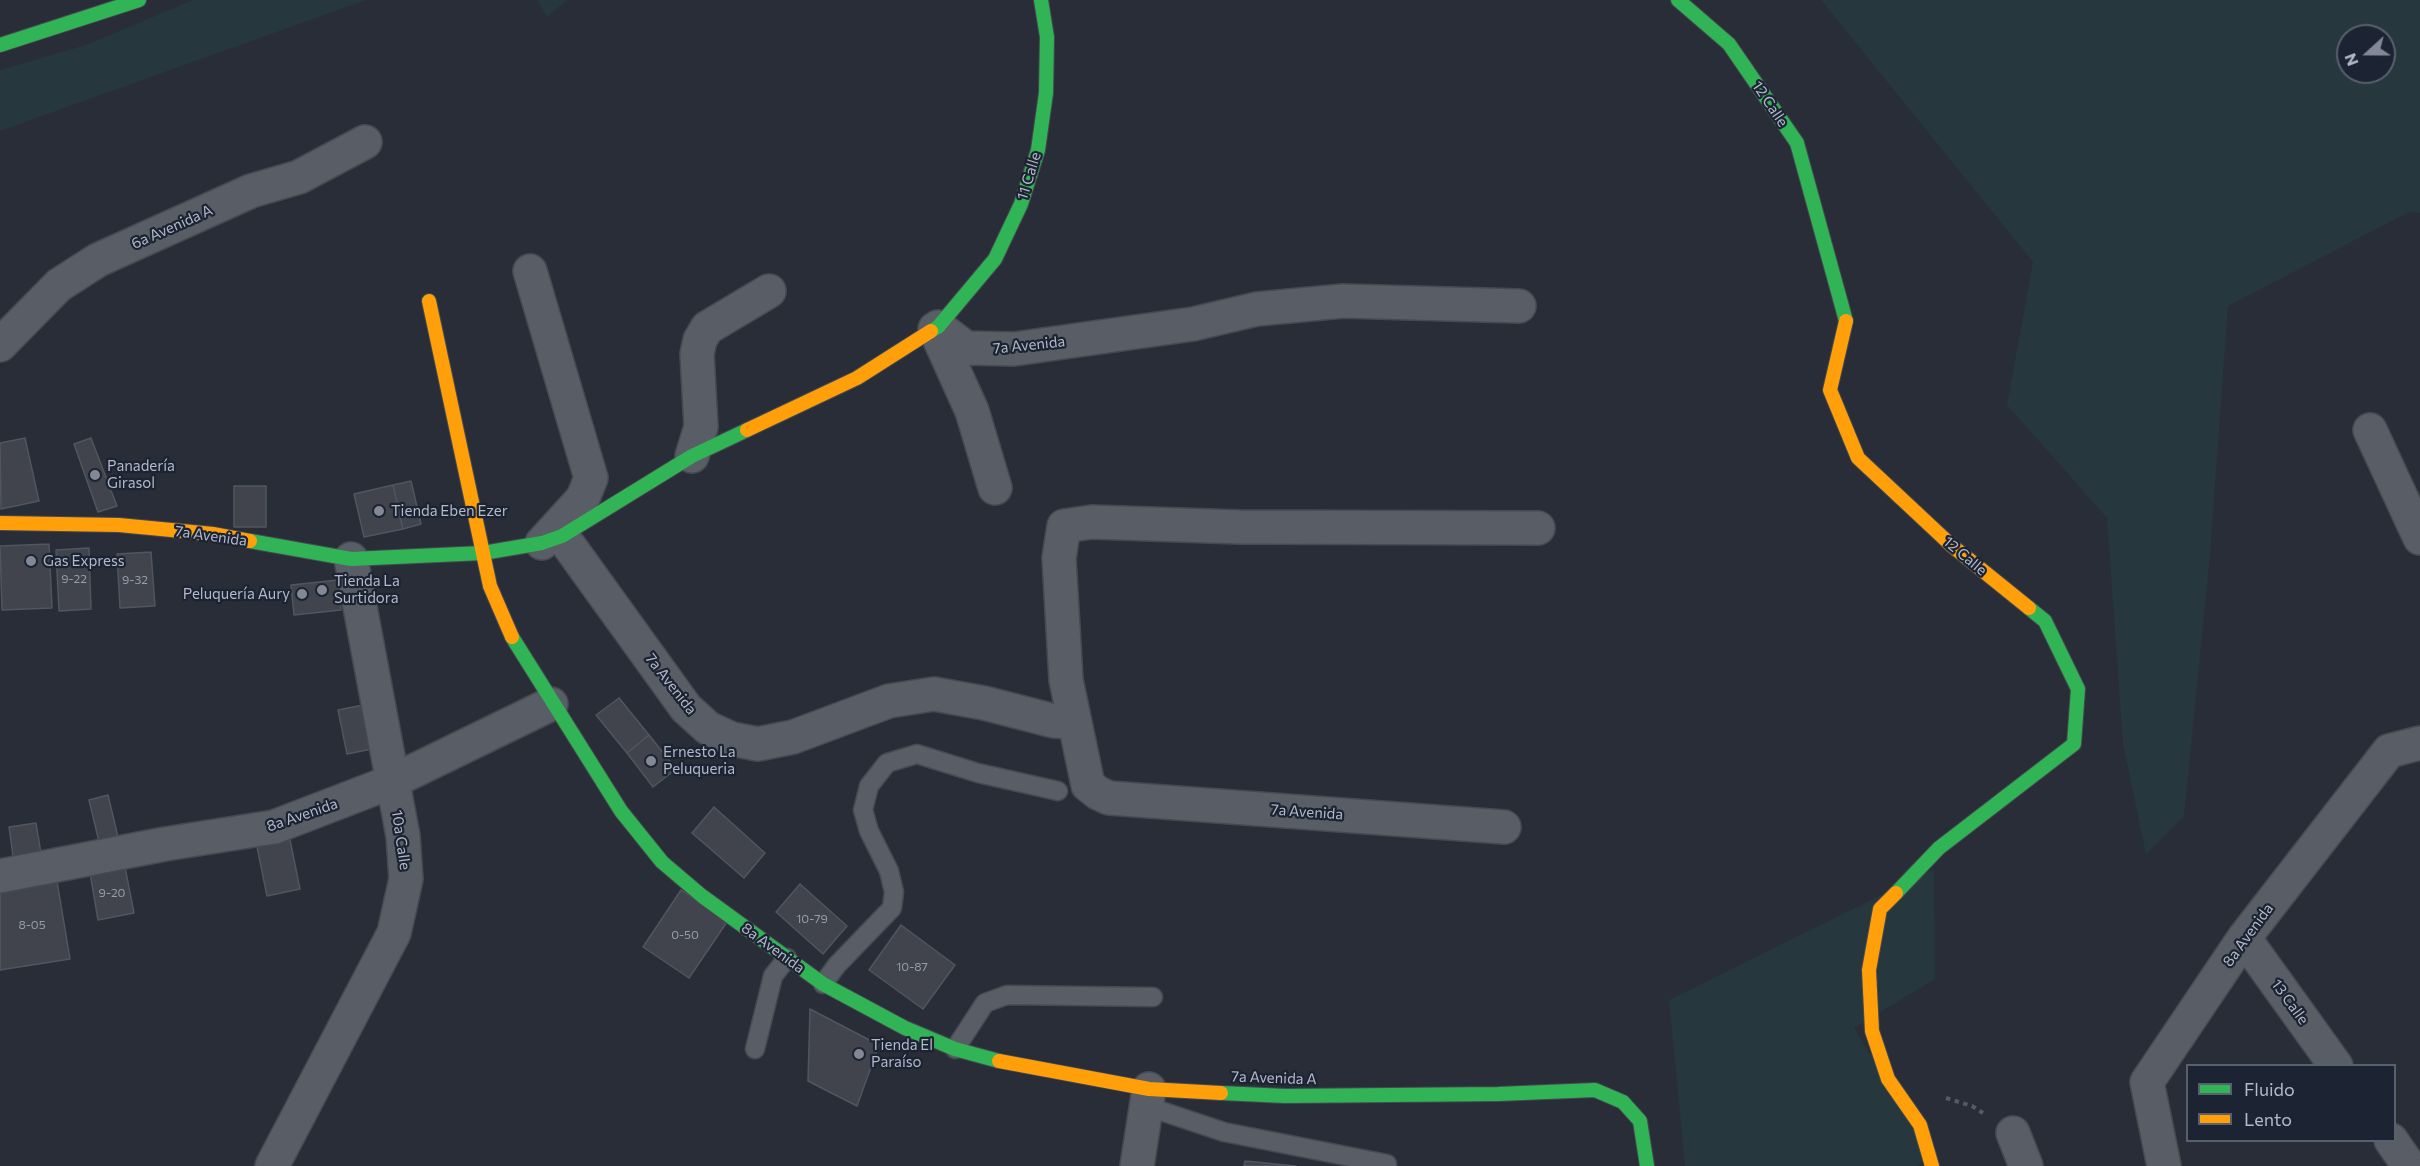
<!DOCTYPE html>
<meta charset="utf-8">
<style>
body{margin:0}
#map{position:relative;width:2420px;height:1166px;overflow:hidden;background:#292d37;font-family:Commissioner,sans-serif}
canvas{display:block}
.legend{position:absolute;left:2186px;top:1064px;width:210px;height:78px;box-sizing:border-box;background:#1c2332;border:2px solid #585f6e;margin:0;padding:8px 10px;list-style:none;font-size:18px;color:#b3b9c9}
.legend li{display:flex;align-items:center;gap:12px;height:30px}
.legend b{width:30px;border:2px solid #585f6e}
.north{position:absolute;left:2336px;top:24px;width:60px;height:60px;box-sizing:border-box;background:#1c2332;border:2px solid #585f6e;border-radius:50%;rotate:249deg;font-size:16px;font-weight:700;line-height:24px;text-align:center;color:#b3b9c9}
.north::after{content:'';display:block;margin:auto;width:21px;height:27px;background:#838896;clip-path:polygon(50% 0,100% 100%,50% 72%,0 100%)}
</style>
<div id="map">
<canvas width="2420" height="1166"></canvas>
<ul class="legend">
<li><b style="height:8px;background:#30b455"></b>Fluido</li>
<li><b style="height:8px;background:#ff9f0a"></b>Lento</li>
</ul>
<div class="north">N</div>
</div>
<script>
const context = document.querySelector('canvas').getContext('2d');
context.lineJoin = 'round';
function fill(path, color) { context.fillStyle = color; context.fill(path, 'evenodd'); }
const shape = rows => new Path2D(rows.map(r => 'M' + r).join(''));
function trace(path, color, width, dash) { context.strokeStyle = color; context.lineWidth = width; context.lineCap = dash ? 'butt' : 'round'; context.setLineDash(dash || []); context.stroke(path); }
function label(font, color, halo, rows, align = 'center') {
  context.font = font + ' Commissioner,sans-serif'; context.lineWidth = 4.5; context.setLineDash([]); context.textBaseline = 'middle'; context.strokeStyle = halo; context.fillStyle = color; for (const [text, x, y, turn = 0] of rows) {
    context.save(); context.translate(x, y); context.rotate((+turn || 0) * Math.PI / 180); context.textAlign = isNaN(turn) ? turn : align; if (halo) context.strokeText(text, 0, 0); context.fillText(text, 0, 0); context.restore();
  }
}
fill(shape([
 [193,0,366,0,0,131,0,70,86,45],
 [537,0,567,0,547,17],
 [1821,0,2420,0,2420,213,2409,212,2228,306,2210,555,2184,816,2146,854,2123,744,2107,518,2007,405,2033,262],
 [2348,36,2384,36,2384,72,2348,72],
 [1934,869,1935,979,1854,1028,1930,1153,1917,1166,1685,1166,1669,1000]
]), '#26373d');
const building = shape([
 [25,438,39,501,1,509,0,443,25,438],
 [91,438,117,506,98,512,74,444,91,438],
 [411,481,421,524,403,529,393,485,411,481],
 [393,485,403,529,364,537,354,494,393,485],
 [234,486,266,486,266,527,234,527,234,486],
 [49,544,52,608,2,610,0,546,49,544],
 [89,548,91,609,59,611,56,550,89,548],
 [151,552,155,606,120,608,117,554,151,552],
 [338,580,341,610,294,615,291,585,338,580],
 [619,698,649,735,627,753,596,715,619,698],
 [363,705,372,749,347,754,338,710,363,705],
 [649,735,676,769,653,787,627,753,649,735],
 [108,795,119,841,100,846,89,800,108,795],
 [714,807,765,853,744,878,692,833,714,807],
 [36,823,42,859,14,863,9,827,36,823],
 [289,835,300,889,267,896,256,842,289,835],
 [125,867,134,913,98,920,90,873,125,867],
 [57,881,70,959,0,970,0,890,57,881],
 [800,884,847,926,823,954,776,912,800,884],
 [681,890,727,922,689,978,643,947,681,890],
 [901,925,955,965,923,1009,869,970,901,925],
 [810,1009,879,1045,857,1106,808,1081,810,1009],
 [1245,1161,1296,1166,1244,1166,1245,1161]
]);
fill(building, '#41444d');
trace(building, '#51555f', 1.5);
const lane = shape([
 [823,984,837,965,892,908,894,892,889,871,869,831,863,810,869,786,887,763,917,754,978,773,1058,791],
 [755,1049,773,976,787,958],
 [955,1049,985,1003,1007,995,1153,997],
 [1146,1106,1224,1132,1387,1164]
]);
const street = shape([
 [530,271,591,478,583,498,542,543],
 [938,327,966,348,1014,349,1193,324,1257,309,1343,301,1519,306],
 [935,329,972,411,995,488],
 [0,345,59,285,98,260,251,191,299,177,365,142],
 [2370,430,2420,538],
 [692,456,701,427,697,354,700,340,707,328,769,291],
 [562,536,686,708,708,728,732,739,758,744,793,737,889,701,934,694,984,703,1054,721,1073,722],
 [1504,827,1109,798,1098,793,1088,785,1066,680,1059,558,1064,526,1092,522,1239,527,1538,528],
 [0,876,165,844,274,827,391,782,551,704],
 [2244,938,2336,1066],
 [2013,1133,2026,1166],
 [2391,1140,2409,1166],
 [272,1166,394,933,406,879,403,836,351,559],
 [1137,1166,1149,1089],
 [2164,1166,2147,1082,2244,938,2389,751,2420,743]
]);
const fast = shape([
 [1678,0,1729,44,1797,143,1846,321],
 [0,45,139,0],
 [931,331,938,327,995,259,1021,204,1038,150,1046,93,1047,37,1041,0],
 [250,541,351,559,483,553,542,543,562,536,692,456,747,430],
 [512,637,621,811,662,862,702,896,823,984,905,1028,955,1049,999,1061],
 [1896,893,1939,848,2074,744,2078,689,2045,621,2029,608],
 [1221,1093,1285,1096,1498,1094,1595,1090,1623,1102,1640,1121,1647,1166]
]);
const slow = shape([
 [429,301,490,586,512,637],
 [1846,321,1830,390,1858,458,1951,545,2029,608],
 [747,430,857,378,931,331],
 [0,523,119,525,213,534,250,541],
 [1896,893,1880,909,1869,970,1872,1031,1888,1079,1920,1125,1932,1166],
 [999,1061,1149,1089,1221,1093]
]);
trace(lane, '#454950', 21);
trace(street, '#454950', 36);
trace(fast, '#454950', 16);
trace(slow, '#454950', 16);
trace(shape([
 [1946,1098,1972,1106,1983,1113]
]), '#565b63', 4, [4.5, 4.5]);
trace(lane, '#595d65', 18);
trace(street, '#595d65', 33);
trace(fast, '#30b455', 14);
trace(slow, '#ff9f0a', 14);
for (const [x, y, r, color] of [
 [95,475,6,"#838896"],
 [379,511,6,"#838896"],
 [31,561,6,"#838896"],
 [322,590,6,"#838896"],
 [302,594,6,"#838896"],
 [651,761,6,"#838896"],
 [859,1054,6,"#838896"]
]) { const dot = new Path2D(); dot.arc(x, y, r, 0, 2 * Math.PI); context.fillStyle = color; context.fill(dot); trace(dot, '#1c2332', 2); }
label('12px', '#969caa', null, [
 ["9-22",74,579],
 ["9-32",135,580],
 ["9-20",112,893],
 ["10-79",812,919],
 ["8-05",32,925],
 ["0-50",685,935],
 ["10-87",912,967]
]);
label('15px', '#b3b9c9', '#1c2332', [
 ["12 Calle",1770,104,56],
 ["11 Calle",1029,176,-73],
 ["6a Avenida A",172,227,-24],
 ["7a Avenida",1029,345,-6],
 ["7a Avenida",211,536,8],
 ["12 Calle",1965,556,40],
 ["7a Avenida",671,684,52],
 ["7a Avenida",1307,812,4],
 ["8a Avenida",302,815,-19],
 ["10a Calle",401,840,82],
 ["8a Avenida",2248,935,-54],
 ["8a Avenida",773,948,36],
 ["13 Calle",2290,1002,54],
 ["7a Avenida A",1274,1078,2]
]);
label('15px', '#b3b9c9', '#1c2332', [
 ["Panadería",107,466],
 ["Girasol",107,483],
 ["Tienda Eben Ezer",391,511],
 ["Gas Express",43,561],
 ["Tienda La",334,581],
 ["Surtidora",334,598],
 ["Peluquería Aury",290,594,"right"],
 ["Ernesto La",663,752],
 ["Peluqueria",663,769],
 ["Tienda El",871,1045],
 ["Paraíso",871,1062]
], 'left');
</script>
